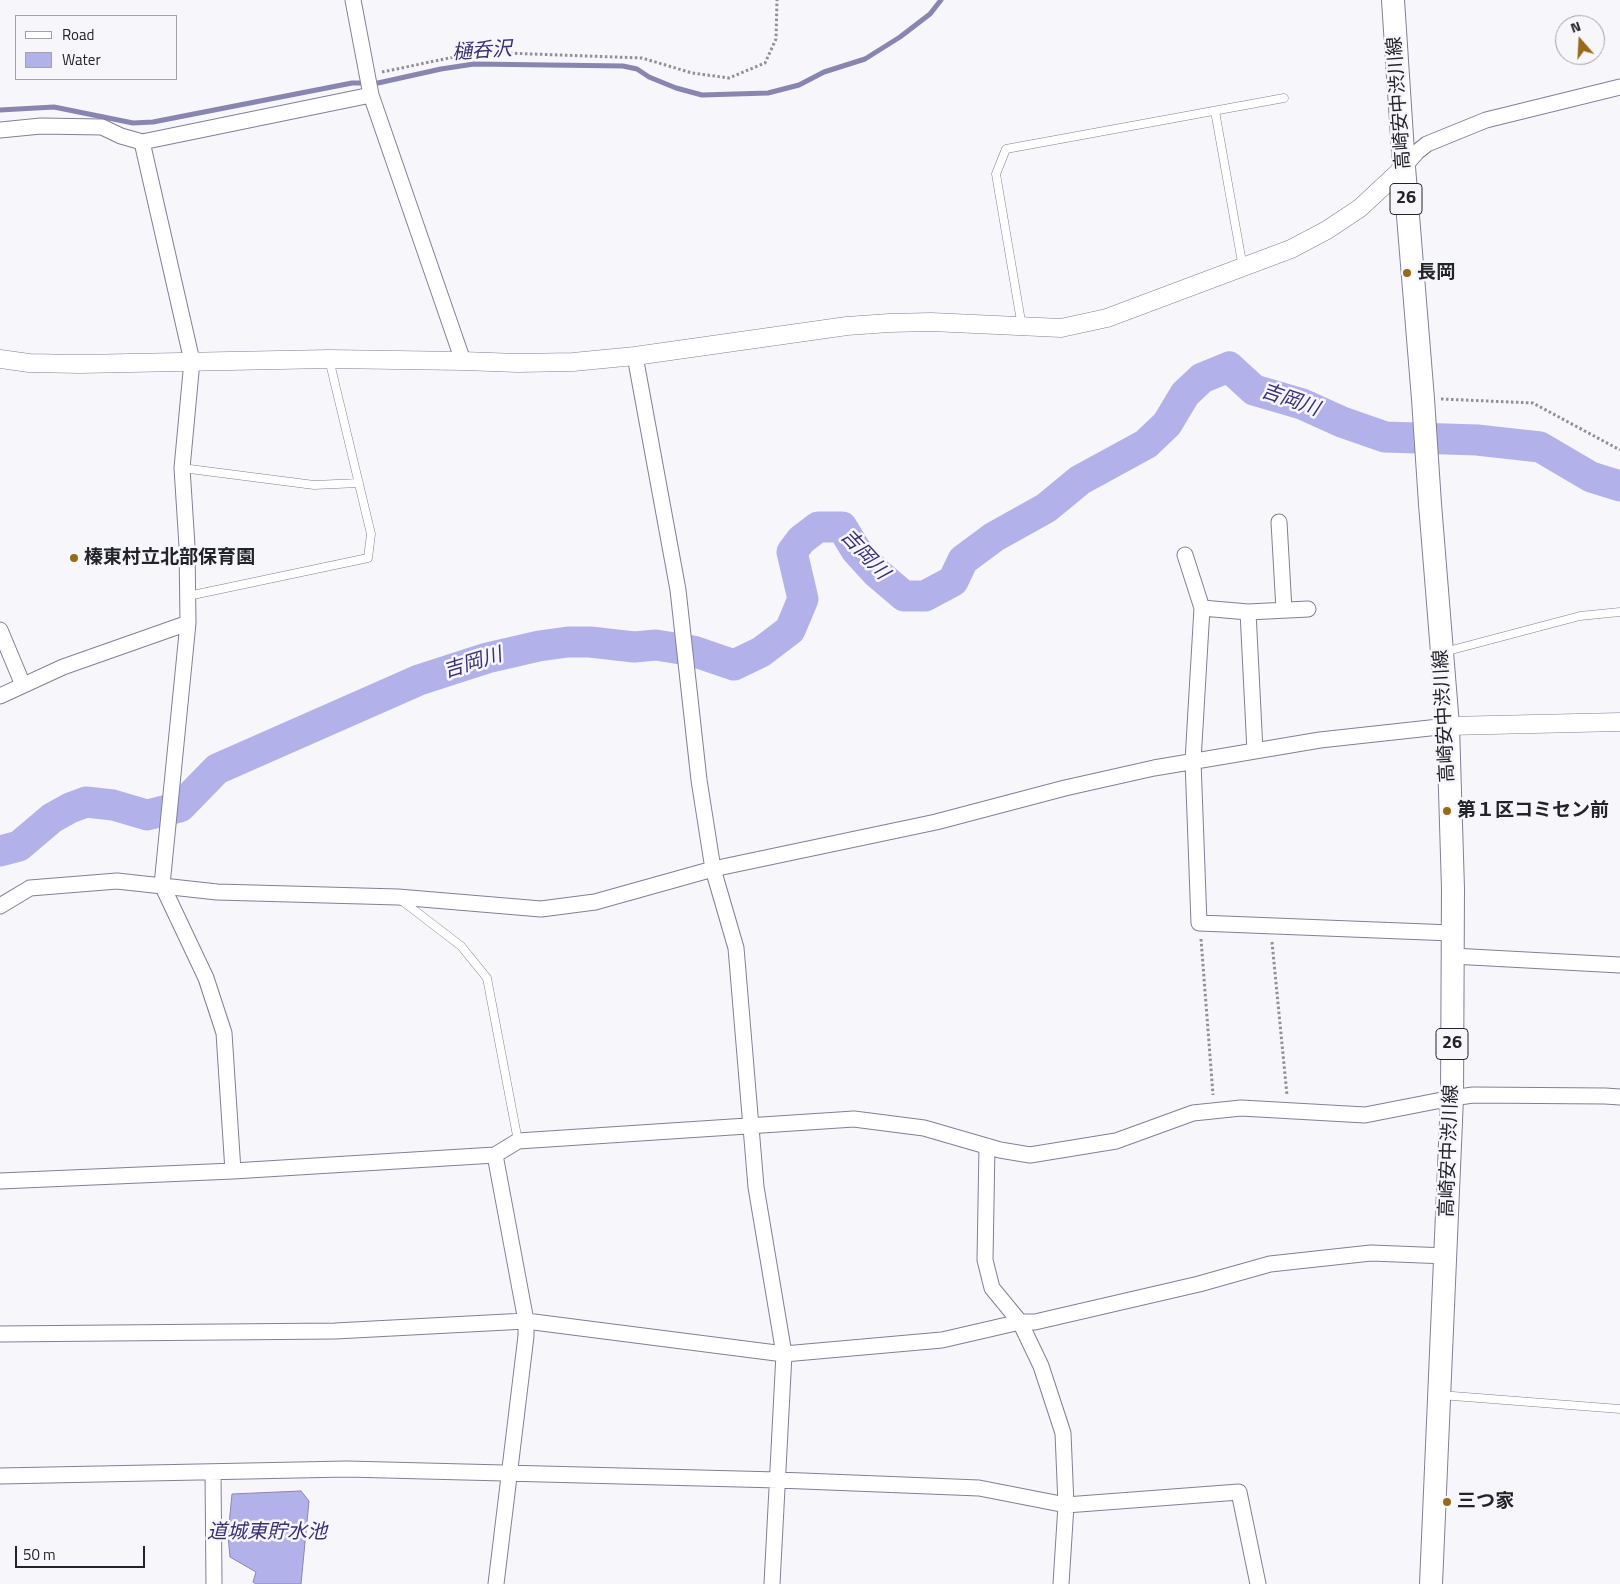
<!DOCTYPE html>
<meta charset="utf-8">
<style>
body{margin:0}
#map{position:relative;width:1620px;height:1584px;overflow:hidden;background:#f6f6fb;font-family:"Titillium Web",sans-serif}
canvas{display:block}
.legend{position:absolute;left:15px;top:15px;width:162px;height:65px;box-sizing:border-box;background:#f6f6fb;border:1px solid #a2a2a8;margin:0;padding:6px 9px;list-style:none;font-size:15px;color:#23232b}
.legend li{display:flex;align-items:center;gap:10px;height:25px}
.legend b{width:25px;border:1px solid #a2a2a8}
.north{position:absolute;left:1555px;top:15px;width:50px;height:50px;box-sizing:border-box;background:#f6f6fb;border:1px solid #a2a2a8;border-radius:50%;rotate:341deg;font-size:14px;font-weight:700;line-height:20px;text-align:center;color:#23232b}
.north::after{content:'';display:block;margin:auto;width:18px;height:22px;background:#976918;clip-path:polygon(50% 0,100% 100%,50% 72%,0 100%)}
.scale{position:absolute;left:15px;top:1546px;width:130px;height:22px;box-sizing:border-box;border:2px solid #23232b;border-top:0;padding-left:6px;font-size:15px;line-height:18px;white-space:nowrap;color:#23232b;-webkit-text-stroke:4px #f6f6fb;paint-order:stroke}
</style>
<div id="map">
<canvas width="1620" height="1584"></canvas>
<ul class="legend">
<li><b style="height:6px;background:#fff"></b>Road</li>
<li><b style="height:14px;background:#b3b1ea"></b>Water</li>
</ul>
<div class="north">N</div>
<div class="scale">50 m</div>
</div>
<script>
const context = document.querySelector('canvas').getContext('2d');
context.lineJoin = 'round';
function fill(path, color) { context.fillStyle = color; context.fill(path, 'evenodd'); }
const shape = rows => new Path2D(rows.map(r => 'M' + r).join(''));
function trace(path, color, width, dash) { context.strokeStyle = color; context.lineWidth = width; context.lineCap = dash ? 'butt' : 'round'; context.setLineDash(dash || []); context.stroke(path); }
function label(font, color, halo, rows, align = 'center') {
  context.font = font + ' "Titillium Web","Noto Sans JP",sans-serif'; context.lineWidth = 5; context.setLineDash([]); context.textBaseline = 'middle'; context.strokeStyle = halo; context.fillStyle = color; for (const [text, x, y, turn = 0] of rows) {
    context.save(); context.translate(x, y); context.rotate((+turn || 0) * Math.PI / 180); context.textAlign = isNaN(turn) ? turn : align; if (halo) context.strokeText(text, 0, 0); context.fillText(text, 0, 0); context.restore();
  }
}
const water = shape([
 [301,1491,309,1501,301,1584,256,1584,253,1582,256,1572,230,1557,228,1535,232,1494,301,1491]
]);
fill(water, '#b3b1ea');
trace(water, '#8886b1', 1);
trace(shape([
 [0,110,54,107,133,123,153,122,352,83,378,83,441,69,474,64,623,66,637,69,649,77,676,88,702,95,768,93,799,85,824,72,865,59,900,37,930,14,941,0]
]), '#8886b1', 5);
trace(shape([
 [0,851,19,846,52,818,70,808,86,802,113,805,147,815,180,807,217,769,419,680,487,658,539,646,568,642,590,642,634,647,656,645,693,651,734,665,761,652,790,630,803,599,792,552,801,540,818,527,842,527,856,550,877,573,904,596,925,596,953,581,963,560,994,537,1046,508,1080,480,1146,444,1167,424,1185,394,1202,378,1229,367,1254,390,1302,404,1342,422,1385,437,1477,440,1540,447,1591,477,1620,486]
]), '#b3b1ea', 31);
const service = shape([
 [1215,111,1243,268],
 [1022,327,996,174,1006,149,1284,98],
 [182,468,314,485,359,483],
 [188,596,368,558,371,534,329,359],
 [1444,652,1580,616,1620,612],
 [401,900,461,946,487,978,518,1141],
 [1440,1395,1620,1409]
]);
const minor = shape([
 [353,0,371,95,463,361],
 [0,130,41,126,102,127,121,136,142,142,192,361,182,468,187,546,188,623,162,885,206,978,224,1033,233,1171],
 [142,142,371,95],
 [1404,167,1417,152,1427,144,1486,120,1620,87],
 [635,356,678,590,699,780,713,869,736,948,756,1187,784,1354,772,1584],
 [1279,522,1284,610],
 [1185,555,1202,608,1193,761,1199,923,1452,933],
 [1202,608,1248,612],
 [0,630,23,685],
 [0,696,63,667,188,623],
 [1255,751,1248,612,1308,609],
 [0,906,30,888,117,881,217,892,398,897,541,909,595,902,713,869,936,822,1065,788,1154,768,1320,740,1448,726],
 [1452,956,1620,965],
 [987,1146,985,1260,992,1288,1020,1322,1041,1366,1063,1433,1066,1505,1061,1584],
 [495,1155,526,1321,526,1336,496,1584],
 [0,1181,233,1171,495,1155,518,1141,854,1119,924,1128,1000,1150,1030,1155,1116,1141,1193,1113,1241,1108,1365,1115,1452,1098,1473,1095,1605,1096,1620,1097],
 [0,1334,335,1331,526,1321,784,1354,942,1340,1020,1322,1035,1322,1199,1284,1270,1264,1371,1253,1447,1256],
 [213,1472,214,1584],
 [0,1476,347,1469,778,1480,979,1488,1066,1505,1239,1492,1258,1584]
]);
const tertiary = shape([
 [0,359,29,363,80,364,329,359,463,361,518,363,573,362,635,356,847,326,889,323,931,322,1061,328,1107,318,1291,249,1327,230,1360,208,1404,167],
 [1448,726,1620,722]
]);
const primary = shape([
 [1393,0,1404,167,1423,399,1430,504,1448,726,1453,889,1452,1098,1431,1584]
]);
trace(service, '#818096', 9);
trace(minor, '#818096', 17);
trace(tertiary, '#818096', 19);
trace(primary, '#818096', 24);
trace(shape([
 [382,72,478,52,642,58,692,73,729,78,765,63,776,39,777,0],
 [1441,399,1533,403,1620,450],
 [1201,939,1213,1095],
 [1272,942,1287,1095]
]), '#909096', 3, [2.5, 2.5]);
trace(service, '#fff', 8);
trace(minor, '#fff', 15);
trace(tertiary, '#fff', 18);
trace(primary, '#fff', 22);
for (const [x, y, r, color] of [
 [1407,273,5,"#976918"],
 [74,558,5,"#976918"],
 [1447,811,5,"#976918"],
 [1447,1502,5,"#976918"]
]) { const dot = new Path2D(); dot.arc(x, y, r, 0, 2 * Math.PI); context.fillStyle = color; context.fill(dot); trace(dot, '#f6f6fb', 2); }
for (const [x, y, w] of [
 [1406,199,32],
 [1452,1044,32]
]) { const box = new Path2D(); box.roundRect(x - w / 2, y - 15.5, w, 31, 4); context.fillStyle = '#f6f6fb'; context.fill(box); trace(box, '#23232b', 1); }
label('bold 18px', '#23232b', null, [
 ["26",1406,199],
 ["26",1452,1044]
]);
label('19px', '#23232b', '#f6f6fb', [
 ["高崎安中渋川線",1400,103,-94],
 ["高崎安中渋川線",1445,716,-93],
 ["高崎安中渋川線",1450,1151,-88]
]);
label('bold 19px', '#23232b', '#f6f6fb', [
 ["長岡",1417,273],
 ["榛東村立北部保育園",84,558],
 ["第１区コミセン前",1457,811],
 ["三つ家",1457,1502]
], 'left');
label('italic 20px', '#3b3174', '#f6f6fb', [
 ["樋呑沢",482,52,-4],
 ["吉岡川",1290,401,19],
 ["吉岡川",864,555,47],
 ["吉岡川",473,664,-17],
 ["道城東貯水池",267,1533]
]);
</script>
